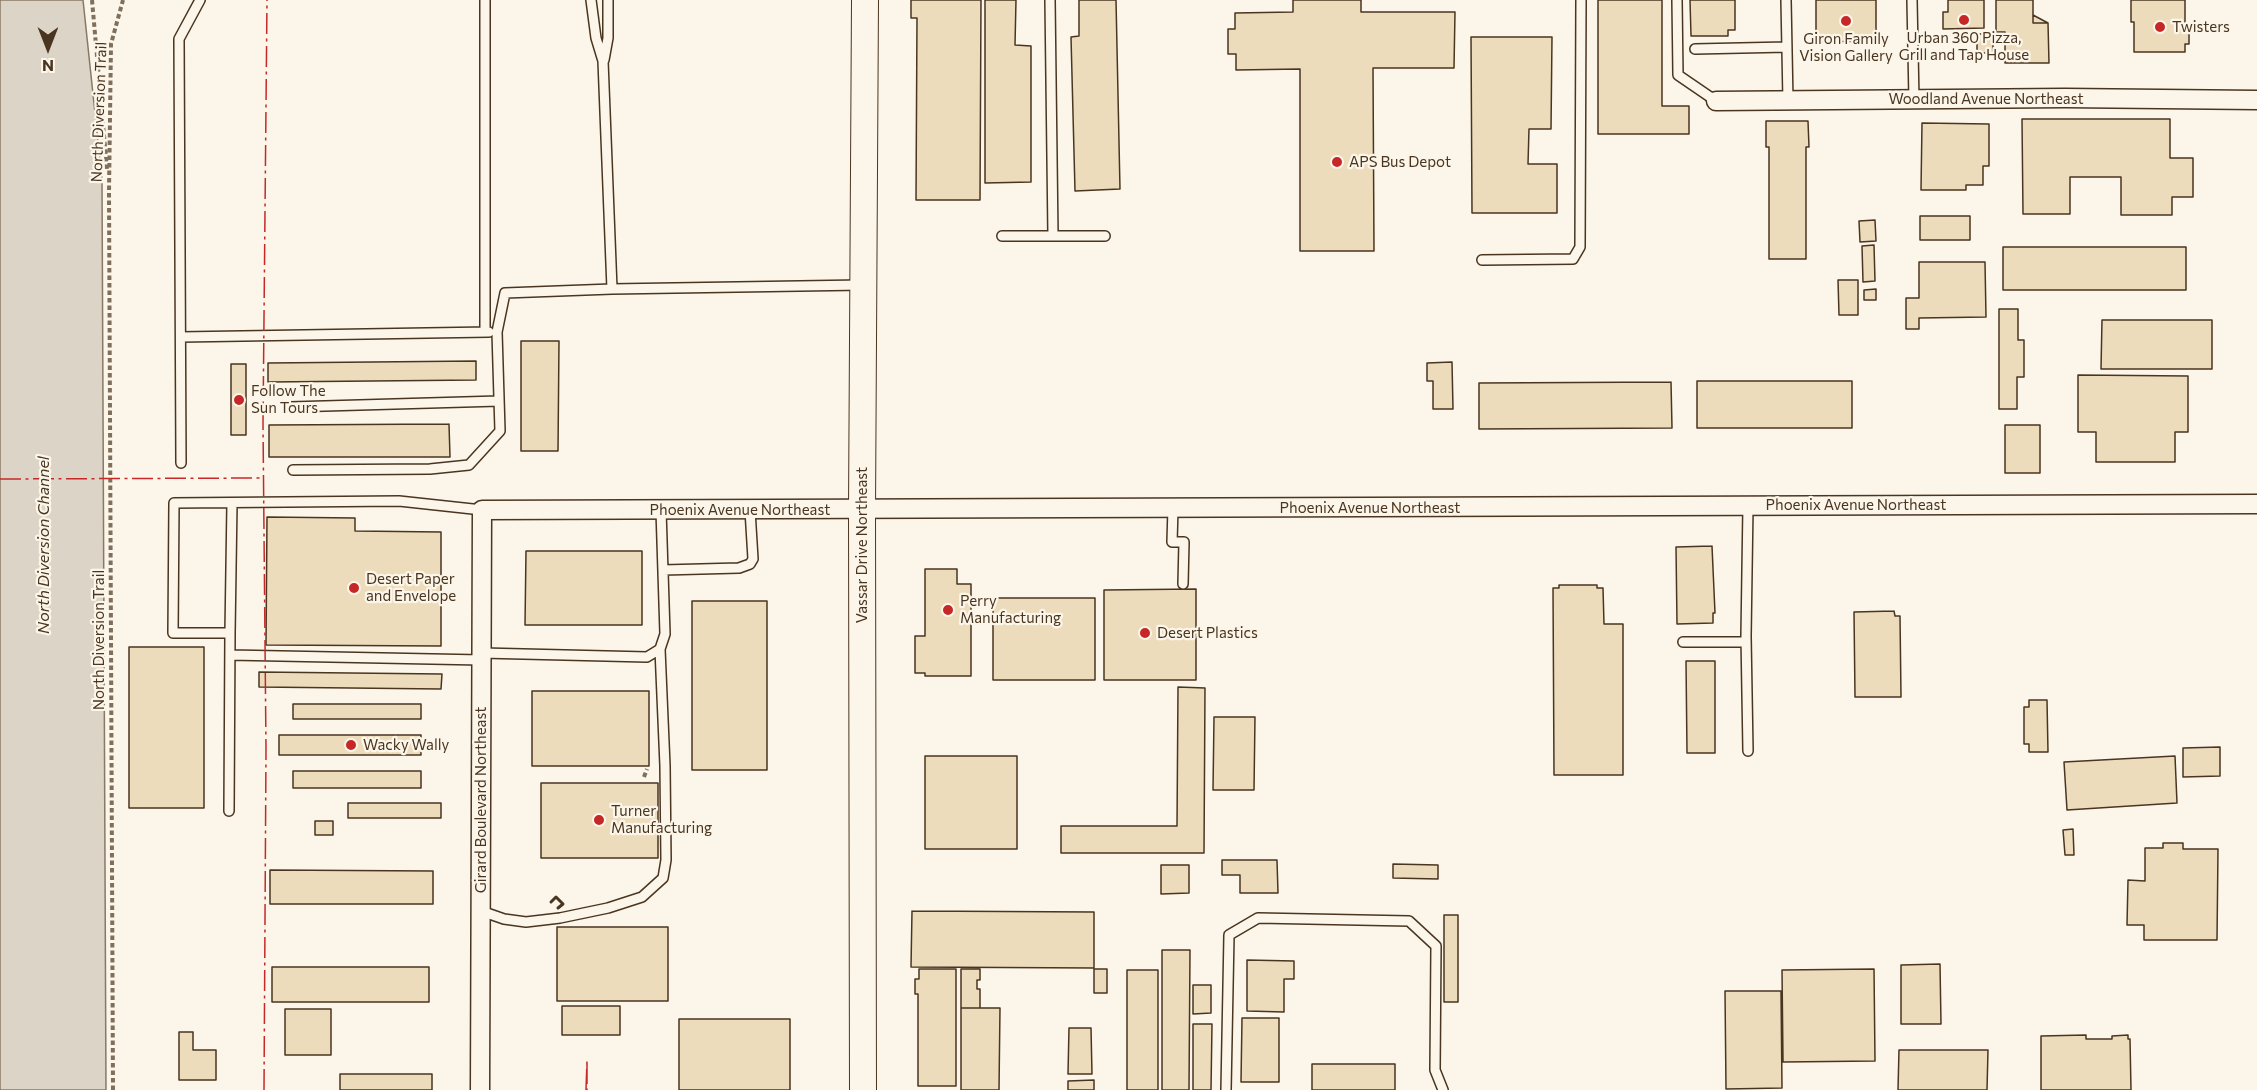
<!DOCTYPE html>
<style>
body{margin:0}
#map{position:relative;width:2257px;height:1090px;overflow:hidden;background:#fbf6e9;font-family:Commissioner,sans-serif}
canvas{display:block}
.north{position:absolute;left:18px;top:18px;width:60px;height:60px;-webkit-text-stroke:4px #fbf6e9;paint-order:stroke;rotate:180deg;font-size:16px;font-weight:700;line-height:24px;text-align:center;color:#4a3520}
.north::after{content:'';display:block;margin:auto;width:21px;height:27px;background:#4a3520;clip-path:polygon(50% 0,100% 100%,50% 72%,0 100%)}
</style>
<div id="map">
<canvas width="2257" height="1090"></canvas>
<div class="north">N</div>
</div>
<script>
const context = document.querySelector('canvas').getContext('2d');
context.lineJoin = 'round';
function fill(path, color) { context.fillStyle = color; context.fill(path, 'evenodd'); }
const shape = rows => new Path2D(rows.map(r => 'M' + r).join(''));
function trace(path, color, width, dash) { context.strokeStyle = color; context.lineWidth = width; context.lineCap = dash ? 'butt' : 'round'; context.setLineDash(dash || []); context.stroke(path); }
function label(font, color, halo, rows, align = 'center') {
  context.font = font + ' Commissioner,sans-serif'; context.lineWidth = 4.5; context.setLineDash([]); context.textBaseline = 'middle'; context.strokeStyle = halo; context.fillStyle = color; for (const [text, x, y, turn = 0] of rows) {
    context.save(); context.translate(x, y); context.rotate((+turn || 0) * Math.PI / 180); context.textAlign = isNaN(turn) ? turn : align; if (halo) context.strokeText(text, 0, 0); context.fillText(text, 0, 0); context.restore();
  }
}
const water = shape([
 [0,0,83,0,102,179,106,1090,0,1090,0,0]
]);
fill(water, '#dcd4c6');
trace(water, '#887966', 1.5);
const building = shape([
 [911,0,981,0,980,200,916,200,917,18,911,18,911,0],
 [985,0,1016,0,1015,45,1031,46,1031,182,985,183,985,0],
 [1079,0,1116,0,1120,189,1075,191,1071,37,1079,36,1079,0],
 [1293,0,1361,0,1361,12,1455,12,1454,68,1373,68,1374,251,1300,251,1300,69,1236,70,1236,54,1228,54,1228,29,1235,29,1235,13,1293,12,1293,0],
 [1598,0,1662,0,1662,106,1689,106,1689,134,1598,134,1598,0],
 [1690,0,1735,0,1735,30,1728,30,1728,36,1691,36,1690,0],
 [1816,0,1876,0,1876,41,1816,42,1816,0],
 [1948,0,1984,0,1984,28,1943,29,1943,12,1948,12,1948,0],
 [1996,0,2033,0,2033,23,2048,23,2049,63,2005,63,2005,32,1996,32,1996,0],
 [2131,0,2185,0,2185,30,2189,30,2189,44,2185,44,2185,52,2134,52,2134,22,2131,22,2131,0],
 [2033,15,2048,23,2033,23,2033,15],
 [1977,34,1993,34,1993,53,1977,53,1977,34],
 [1471,37,1552,37,1551,129,1529,129,1528,164,1557,164,1557,213,1472,213,1471,37],
 [2022,119,2170,119,2170,158,2193,158,2193,197,2172,197,2172,215,2121,215,2121,177,2070,177,2070,214,2023,214,2022,119],
 [1766,121,1808,121,1809,147,1806,147,1806,259,1769,259,1769,147,1766,147,1766,121],
 [1922,123,1989,124,1989,166,1983,166,1983,185,1966,185,1966,190,1921,190,1922,123],
 [1920,216,1970,216,1970,240,1920,240,1920,216],
 [1875,220,1876,241,1860,242,1859,221,1875,220],
 [1874,245,1875,281,1863,282,1862,246,1874,245],
 [2003,247,2186,247,2186,290,2003,290,2003,247],
 [1919,262,1985,262,1986,317,1919,318,1919,329,1906,329,1906,298,1919,298,1919,262],
 [1838,280,1858,280,1858,315,1839,315,1838,280],
 [1876,289,1876,300,1864,300,1864,290,1876,289],
 [1999,309,2018,309,2018,340,2024,340,2024,377,2017,377,2017,409,1999,409,1999,309],
 [2102,320,2212,320,2212,369,2101,369,2102,320],
 [521,341,559,341,558,451,521,451,521,341],
 [476,361,476,380,268,382,268,363,476,361],
 [1452,362,1453,409,1433,409,1433,381,1427,381,1427,363,1452,362],
 [231,364,246,364,246,435,231,435,231,364],
 [2078,375,2188,376,2188,432,2175,432,2175,462,2096,462,2096,432,2078,432,2078,375],
 [1697,381,1852,381,1852,428,1697,428,1697,381],
 [1671,382,1672,428,1479,429,1479,383,1671,382],
 [449,424,450,457,269,457,269,425,449,424],
 [2005,425,2040,425,2040,473,2005,473,2005,425],
 [267,517,355,518,355,531,441,532,441,646,266,645,267,517],
 [1712,546,1715,613,1713,613,1713,623,1677,624,1676,547,1712,546],
 [526,551,642,551,642,625,525,625,526,551],
 [925,569,957,569,957,584,971,584,971,676,925,676,925,673,915,673,915,636,925,636,925,569],
 [1559,585,1597,585,1597,588,1603,588,1604,624,1623,624,1623,775,1554,775,1553,588,1559,588,1559,585],
 [1196,589,1196,680,1104,680,1104,590,1196,589],
 [993,598,1095,598,1095,680,993,680,993,598],
 [692,601,767,601,767,770,692,770,692,601],
 [1894,611,1895,616,1900,616,1901,697,1855,697,1854,612,1894,611],
 [129,647,204,647,204,808,129,808,129,647],
 [1686,661,1715,661,1715,753,1687,753,1686,661],
 [259,672,442,674,441,689,259,687,259,672],
 [1178,687,1205,688,1204,853,1061,853,1061,826,1177,826,1178,687],
 [532,691,649,691,649,766,532,766,532,691],
 [2029,700,2047,700,2048,752,2029,752,2029,744,2024,744,2024,707,2029,707,2029,700],
 [293,704,421,704,421,719,293,719,293,704],
 [1214,717,1255,717,1254,790,1213,790,1214,717],
 [279,735,421,735,421,755,279,755,279,735],
 [2220,747,2220,776,2183,777,2183,748,2220,747],
 [925,756,1017,756,1017,849,925,849,925,756],
 [2175,756,2177,803,2067,810,2064,762,2175,756],
 [293,771,421,771,421,788,293,788,293,771],
 [541,783,658,783,658,858,541,858,541,783],
 [348,803,441,803,441,818,348,818,348,803],
 [315,821,333,821,333,835,315,835,315,821],
 [2073,829,2074,855,2065,855,2063,830,2073,829],
 [2163,843,2183,843,2183,849,2218,849,2217,940,2144,940,2144,925,2127,925,2128,880,2145,881,2145,848,2163,848,2163,843],
 [1222,860,1277,860,1278,893,1240,893,1240,875,1222,875,1222,860],
 [1393,864,1438,865,1438,879,1393,878,1393,864],
 [1161,865,1189,865,1189,893,1161,894,1161,865],
 [270,870,433,871,433,904,270,904,270,870],
 [912,911,1094,912,1094,968,911,967,912,911],
 [1444,915,1458,915,1458,1002,1444,1002,1444,915],
 [557,927,668,927,668,1001,557,1001,557,927],
 [1162,950,1190,950,1189,1090,1162,1090,1162,950],
 [1247,960,1294,961,1294,979,1284,979,1284,1012,1247,1011,1247,960],
 [1940,964,1941,1024,1901,1024,1901,965,1940,964],
 [272,967,429,967,429,1002,272,1002,272,967],
 [919,969,956,969,956,1086,918,1086,918,994,915,994,915,979,919,979,919,969],
 [961,969,980,969,980,980,977,980,977,989,980,989,980,1008,961,1008,961,969],
 [1094,969,1107,969,1107,993,1094,993,1094,969],
 [1874,969,1875,1061,1783,1062,1782,970,1874,969],
 [1127,970,1158,970,1158,1090,1127,1090,1127,970],
 [1193,985,1211,985,1211,1013,1193,1014,1193,985],
 [1725,991,1781,991,1782,1088,1726,1089,1725,991],
 [562,1006,620,1006,620,1035,562,1035,562,1006],
 [961,1008,1000,1008,999,1090,961,1090,961,1008],
 [285,1009,331,1009,331,1055,285,1055,285,1009],
 [1242,1018,1279,1018,1279,1082,1241,1082,1242,1018],
 [679,1019,790,1019,790,1090,679,1090,679,1019],
 [1193,1024,1212,1024,1211,1090,1193,1090,1193,1024],
 [1069,1028,1091,1028,1092,1074,1068,1074,1069,1028],
 [179,1032,193,1032,193,1050,216,1050,216,1080,179,1080,179,1032],
 [2086,1035,2086,1039,2112,1039,2112,1036,2128,1035,2128,1039,2130,1039,2131,1090,2041,1090,2041,1036,2086,1035],
 [1899,1050,1988,1050,1987,1090,1898,1090,1899,1050],
 [1312,1064,1395,1064,1395,1090,1312,1090,1312,1064],
 [340,1074,432,1074,432,1090,340,1090,340,1074],
 [1094,1080,1094,1090,1068,1090,1068,1081,1094,1080]
]);
fill(building, '#ecdcbc');
trace(building, '#4a3520', 1.5);
const lane = shape([
 [591,0,596,38,603,61,612,289,862,285],
 [1677,0,1678,75,1716,101],
 [1786,0,1788,101],
 [1912,0,1914,100],
 [1695,49,1787,47],
 [604,60,608,38,608,0],
 [1002,236,1053,236,1050,0],
 [1053,236,1105,236],
 [1482,260,1573,259,1580,247,1581,0],
 [485,332,485,0],
 [181,337,489,332],
 [290,407,499,401],
 [181,463,179,39,200,0],
 [293,470,430,469,469,465,500,431,497,332,505,293,612,289],
 [1748,506,1746,636,1748,751],
 [1173,508,1172,542,1184,542,1183,584],
 [663,570,739,568,750,564,753,559,750,510],
 [230,633,232,503],
 [1683,642,1746,642],
 [482,653,647,657,660,649,665,634,661,510],
 [230,655,482,660],
 [229,811,230,633,173,633,174,503,399,501,482,510],
 [481,911,504,919,526,922,560,918,608,908,642,897,663,878,666,860,665,766,660,649],
 [1226,1090,1229,935,1258,918,1409,921,1436,946,1435,1070,1443,1090]
]);
const street = shape([
 [1716,101,2065,98,2257,100],
 [480,1090,482,510,2257,504]
]);
const secondary = shape([
 [863,1090,862,510,865,0]
]);
trace(lane, '#4a3520', 12);
trace(street, '#4a3520', 21);
trace(secondary, '#4a3520', 28);
trace(shape([
 [92,0,107,169],
 [644,777,647,769],
 [113,1090,109,191,111,44,123,0]
]), '#7f6f5c', 4, [4.5, 3]);
trace(lane, '#fbf6e9', 9);
trace(street, '#fbf6e9', 18);
trace(secondary, '#fbf6e9', 26);
trace(shape([
 [551,902,556,897,563,904,558,908]
]), '#4a3520', 3);
trace(shape([
 [0,479,263,478],
 [264,1090,266,749,263,424,267,0],
 [586,1090,587,1060,587,1090]
]), '#c62828', 1.5, [21, 4.5, 3, 4.5]);
for (const [x, y, r, color] of [
 [1964,20,6,"#c62828"],
 [1846,21,6,"#c62828"],
 [2160,27,6,"#c62828"],
 [1337,162,6,"#c62828"],
 [239,400,6,"#c62828"],
 [354,588,6,"#c62828"],
 [948,610,6,"#c62828"],
 [1145,633,6,"#c62828"],
 [351,745,6,"#c62828"],
 [599,820,6,"#c62828"]
]) { const dot = new Path2D(); dot.arc(x, y, r, 0, 2 * Math.PI); context.fillStyle = color; context.fill(dot); trace(dot, '#fbf6e9', 2); }
label('15px', '#4a3520', '#fbf6e9', [
 ["Twisters",2172,27],
 ["Urban 360 Pizza,",1964,38,"center"],
 ["Grill and Tap House",1964,55,"center"],
 ["Giron Family",1846,39,"center"],
 ["Vision Gallery",1846,56,"center"],
 ["APS Bus Depot",1349,162],
 ["Follow The",251,391],
 ["Sun Tours",251,408],
 ["Desert Paper",366,579],
 ["and Envelope",366,596],
 ["Perry",960,601],
 ["Manufacturing",960,618],
 ["Desert Plastics",1157,633],
 ["Wacky Wally",363,745],
 ["Turner",611,811],
 ["Manufacturing",611,828]
], 'left');
label('15px', '#4a3520', '#fbf6e9', [
 ["Woodland Avenue Northeast",1986,99],
 ["North Diversion Trail",99,112,-88],
 ["Phoenix Avenue Northeast",1856,505],
 ["Phoenix Avenue Northeast",1370,508],
 ["Phoenix Avenue Northeast",740,510],
 ["Vassar Drive Northeast",862,545,-90],
 ["North Diversion Trail",99,640,-90],
 ["Girard Boulevard Northeast",481,800,-90]
]);
label('italic 16px', '#4a3520', '#fbf6e9', [
 ["North Diversion Channel",44,545,-90]
]);
</script>
